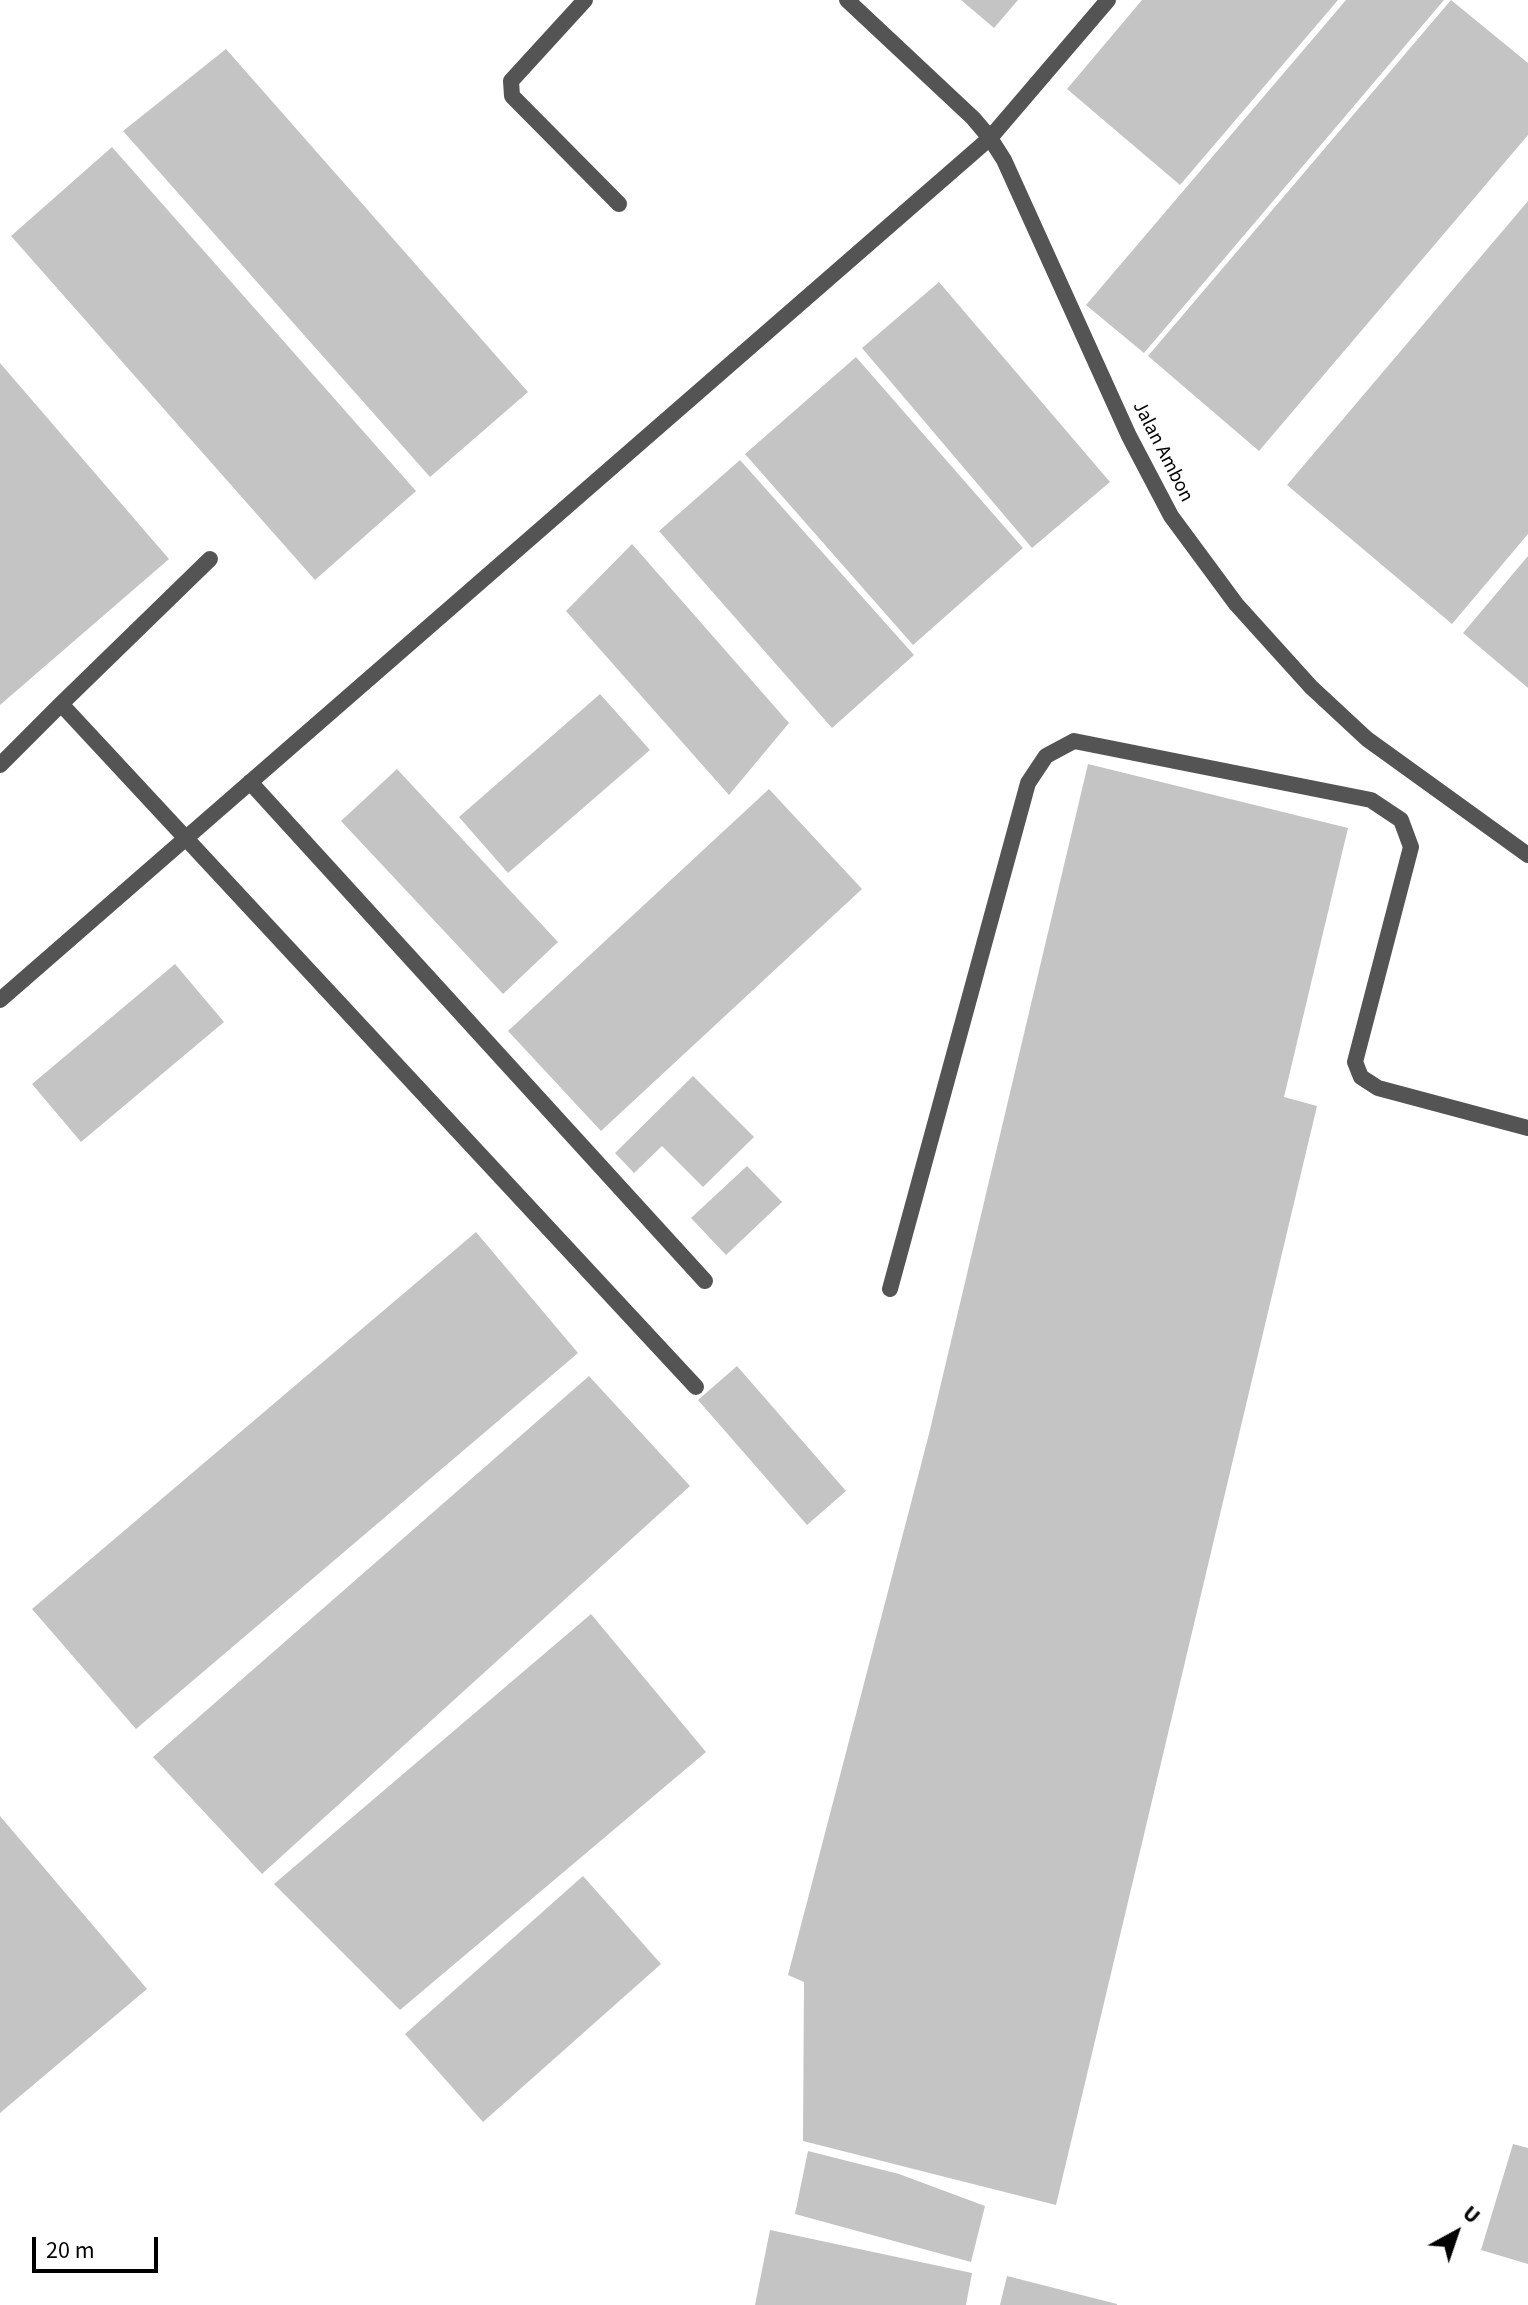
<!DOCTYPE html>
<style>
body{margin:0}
#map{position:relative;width:1528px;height:2305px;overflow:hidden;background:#fff;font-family:"Source Sans 3",sans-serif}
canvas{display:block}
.north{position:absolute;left:1416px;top:2193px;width:80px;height:80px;-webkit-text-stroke:6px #fff;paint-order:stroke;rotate:40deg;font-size:22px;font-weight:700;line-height:32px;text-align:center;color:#000}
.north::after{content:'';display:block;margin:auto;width:28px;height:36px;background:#000;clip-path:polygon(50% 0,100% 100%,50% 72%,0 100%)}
.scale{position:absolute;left:32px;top:2237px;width:126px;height:36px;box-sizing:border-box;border:4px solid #000;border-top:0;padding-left:10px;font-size:24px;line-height:28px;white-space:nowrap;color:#000;-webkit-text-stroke:6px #fff;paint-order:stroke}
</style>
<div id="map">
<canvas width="1528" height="2305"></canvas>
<div class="north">U</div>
<div class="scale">20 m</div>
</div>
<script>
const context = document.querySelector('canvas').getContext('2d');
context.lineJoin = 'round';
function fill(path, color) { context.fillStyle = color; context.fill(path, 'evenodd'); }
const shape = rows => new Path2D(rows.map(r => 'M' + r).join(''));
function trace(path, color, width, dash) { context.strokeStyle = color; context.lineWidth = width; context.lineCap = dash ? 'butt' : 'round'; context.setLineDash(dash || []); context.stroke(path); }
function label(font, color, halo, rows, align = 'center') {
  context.font = font + ' "Source Sans 3",sans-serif'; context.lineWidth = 6; context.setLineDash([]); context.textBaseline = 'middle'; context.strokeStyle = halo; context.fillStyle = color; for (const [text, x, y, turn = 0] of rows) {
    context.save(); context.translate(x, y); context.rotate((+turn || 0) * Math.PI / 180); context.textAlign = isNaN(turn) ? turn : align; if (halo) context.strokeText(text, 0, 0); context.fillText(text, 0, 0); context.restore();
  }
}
fill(shape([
 [961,0,1018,0,994,28],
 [1142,0,1338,0,1180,185,1067,89],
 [1346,0,1444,0,1144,353,1086,305],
 [1451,0,1528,63,1528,135,1259,451,1148,356],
 [226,49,528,392,430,477,123,131],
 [112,147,416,491,315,580,11,236],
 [1528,201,1528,534,1452,624,1287,485],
 [939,282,1110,482,1032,548,862,348],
 [856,357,1023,548,913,645,745,454],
 [0,363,169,559,0,705],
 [740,460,914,655,832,728,659,531],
 [632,544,789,723,729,795,566,611],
 [1528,556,1528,688,1463,633],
 [600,694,650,750,508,873,459,817],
 [1088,764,1348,828,1284,1097,1317,1106,1056,2205,803,2141,804,1982,788,1975,929,1434],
 [397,769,558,942,503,994,341,821],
 [769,789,862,889,601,1131,508,1031],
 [175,964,224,1022,81,1142,32,1084],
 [693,1076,754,1137,703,1187,662,1146,634,1173,615,1153],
 [747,1166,782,1202,726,1255,691,1218],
 [476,1232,578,1353,136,1729,32,1609],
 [737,1366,846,1491,807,1525,698,1400],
 [589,1376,690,1486,262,1874,153,1757],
 [591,1614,706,1752,400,2010,274,1884],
 [0,1816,147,1989,0,2113],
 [583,1876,661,1964,483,2122,405,2034],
 [1513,2144,1528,2148,1528,2264,1481,2250],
 [808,2151,899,2174,985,2206,971,2262,795,2214],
 [770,2230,972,2273,966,2305,755,2305],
 [1007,2276,1117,2304,1117,2305,1000,2305]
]), '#c4c4c4');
trace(shape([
 [585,0,511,81,512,96,619,204],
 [210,559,61,704,696,1387],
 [0,765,61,704],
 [250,782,705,1281],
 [0,1000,990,138,1108,0],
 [890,1289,1028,783,1046,756,1074,741,1371,800,1401,820,1411,847,1355,1062,1361,1077,1378,1088,1528,1128]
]), '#545454', 16);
trace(shape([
 [847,0,973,118,990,138,1004,160,1129,436,1171,516,1236,604,1311,687,1367,739,1528,855]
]), '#545454', 16);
label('20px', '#000', '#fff', [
 ["Jalan Ambon",1162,452,63]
]);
</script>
